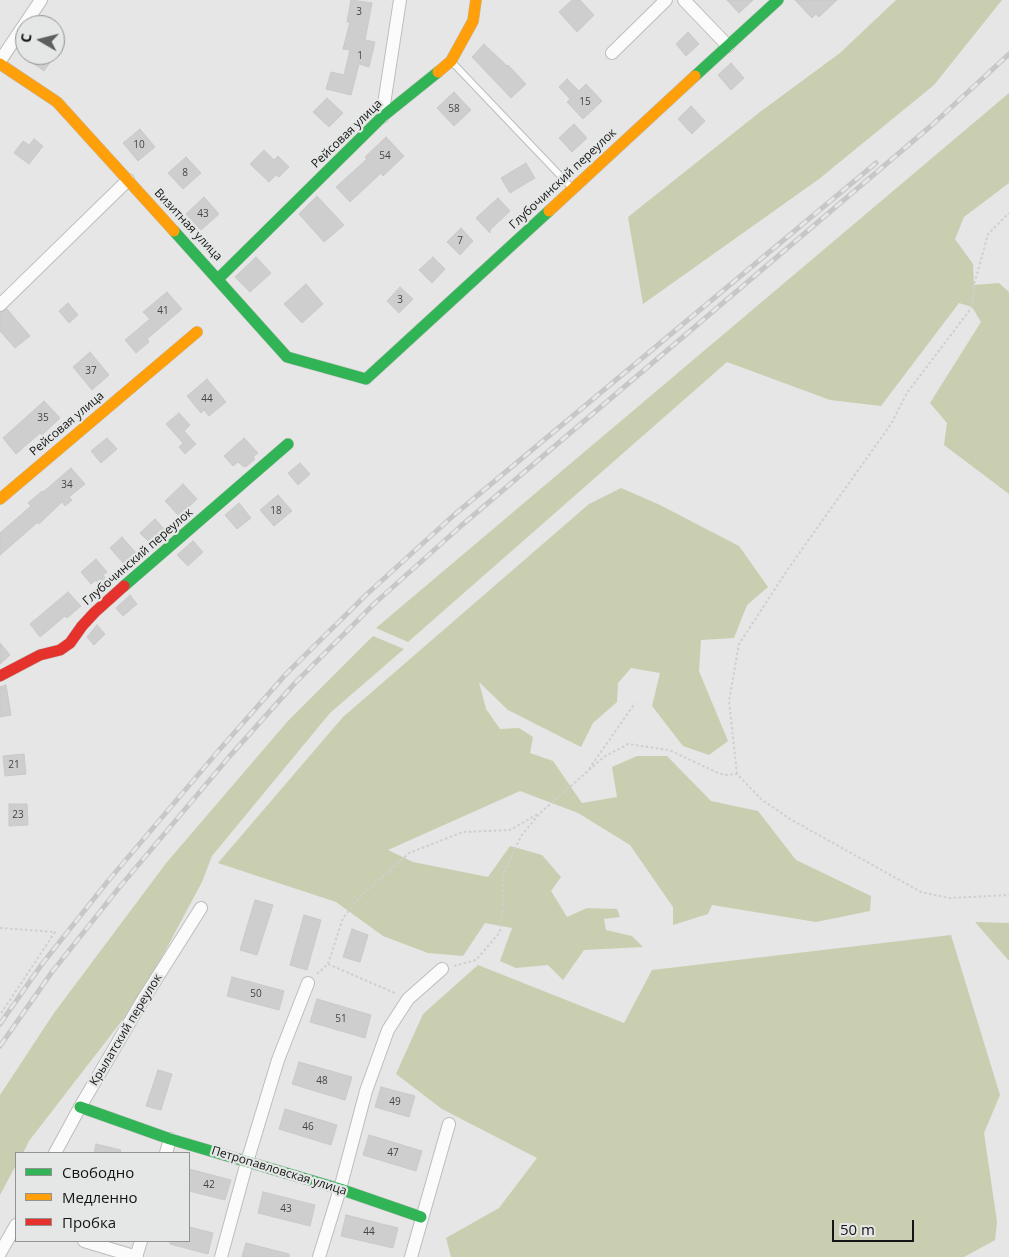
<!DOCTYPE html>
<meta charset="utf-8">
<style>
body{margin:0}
#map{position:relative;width:1009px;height:1257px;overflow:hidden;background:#e5e6e5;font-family:"Open Sans",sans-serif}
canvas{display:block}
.legend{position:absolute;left:15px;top:1152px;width:175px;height:90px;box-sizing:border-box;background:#e4e7e5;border:1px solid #919391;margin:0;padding:6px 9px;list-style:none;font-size:15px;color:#141514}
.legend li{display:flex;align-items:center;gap:10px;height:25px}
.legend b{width:25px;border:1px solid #919391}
.north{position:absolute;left:15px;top:15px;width:50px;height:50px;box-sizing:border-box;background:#e4e7e5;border:1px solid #919391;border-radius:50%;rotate:278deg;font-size:14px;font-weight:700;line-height:20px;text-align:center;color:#141514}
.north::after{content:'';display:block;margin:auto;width:18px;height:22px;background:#5d5e5d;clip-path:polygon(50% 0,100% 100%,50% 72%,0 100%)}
.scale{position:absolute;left:832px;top:1220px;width:82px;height:22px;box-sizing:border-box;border:2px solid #141514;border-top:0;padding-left:6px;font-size:15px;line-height:18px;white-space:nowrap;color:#141514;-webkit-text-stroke:4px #e4e7e5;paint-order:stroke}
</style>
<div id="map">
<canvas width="1009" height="1257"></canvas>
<ul class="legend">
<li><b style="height:6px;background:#30b455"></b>Свободно</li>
<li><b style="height:6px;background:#ff9f0a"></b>Медленно</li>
<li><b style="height:6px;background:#e5322d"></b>Пробка</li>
</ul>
<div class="north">С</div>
<div class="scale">50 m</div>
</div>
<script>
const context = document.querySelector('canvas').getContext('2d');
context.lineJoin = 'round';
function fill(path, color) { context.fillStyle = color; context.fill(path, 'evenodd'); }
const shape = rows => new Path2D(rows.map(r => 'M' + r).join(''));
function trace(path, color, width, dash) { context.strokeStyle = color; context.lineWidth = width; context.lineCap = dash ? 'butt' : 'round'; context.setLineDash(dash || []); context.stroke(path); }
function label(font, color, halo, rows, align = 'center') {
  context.font = font + ' "Open Sans",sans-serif'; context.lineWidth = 4.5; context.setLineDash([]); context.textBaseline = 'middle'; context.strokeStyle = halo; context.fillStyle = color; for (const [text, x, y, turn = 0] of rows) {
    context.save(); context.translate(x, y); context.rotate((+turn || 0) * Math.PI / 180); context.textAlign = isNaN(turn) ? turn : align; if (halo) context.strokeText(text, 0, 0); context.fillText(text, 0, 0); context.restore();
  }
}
fill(shape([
 [896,0,1002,0,934,85,819,179,643,304,628,217,760,112,840,53],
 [1009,93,1009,183,964,217,955,239,973,264,974,285,999,283,1009,292,1009,494,944,445,947,423,930,403,981,322,972,307,959,303,881,406,830,400,727,362,408,642,376,628],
 [621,488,660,505,739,546,768,587,747,605,734,638,701,640,699,671,728,741,709,755,683,746,652,706,660,673,631,668,618,683,617,702,593,723,581,747,508,710,479,682,486,709,500,729,519,728,533,737,530,753,553,761,582,803,617,797,612,767,637,756,667,756,711,801,758,811,796,860,871,896,870,911,816,922,712,905,708,914,673,925,673,907,630,845,578,813,520,791,388,850,413,862,488,877,510,846,542,855,561,877,551,891,567,917,587,908,617,909,620,917,604,919,606,930,632,936,643,947,584,950,563,980,548,965,516,968,500,961,512,928,485,923,463,956,428,953,383,936,336,902,218,863,343,717,589,504],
 [373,636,404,649,330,713,212,856,202,882,141,996,29,1141,23,1153,16,1153,16,1165,0,1195,0,1095,54,1013,167,862,287,722],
 [975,922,1009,923,1009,961],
 [951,935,1000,1095,984,1133,997,1222,995,1240,964,1257,451,1257,446,1238,499,1208,537,1158,442,1109,396,1074,423,1014,478,965,624,1023,652,970]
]), '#caceb0');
const building = shape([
 [351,0,372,3,365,40,375,42,369,67,359,64,351,95,326,89,331,72,344,75,350,50,343,49,350,22,347,22,351,0],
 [572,0,580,0,594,15,577,32,559,12,572,0],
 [727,0,753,0,739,13,727,0],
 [795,0,837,0,819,17,816,14,812,18,795,0],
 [688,32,699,44,686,56,676,44,688,32],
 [484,44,507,66,508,65,526,84,511,98,472,57,484,44],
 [21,55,55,55,44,71,21,55],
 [731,63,744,78,731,90,718,75,731,63],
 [567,79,579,91,586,84,602,101,583,119,567,102,570,99,559,87,567,79],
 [454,92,471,110,454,126,437,108,454,92],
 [327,98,343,113,329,127,313,112,327,98],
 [691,106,705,121,692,134,678,119,691,106],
 [574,124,587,138,572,152,559,138,574,124],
 [140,129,155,147,138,161,123,143,140,129],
 [386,137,404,156,383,176,381,173,350,202,336,187,367,159,365,157,386,137],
 [34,139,43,146,29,164,14,153,23,141,29,145,34,139],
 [264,150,274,160,278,156,289,167,279,177,276,175,269,182,250,164,264,150],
 [186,157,201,173,183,189,168,173,186,157],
 [526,163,535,178,510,193,501,178,526,163],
 [317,196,344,225,324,242,299,214,317,196],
 [204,197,219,214,201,230,186,214,204,197],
 [498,198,510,211,490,230,490,233,476,218,498,198],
 [461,228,473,241,460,255,447,242,461,228],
 [256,257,271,273,250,292,235,277,256,257],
 [433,257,445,269,432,283,419,270,433,257],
 [306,284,323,304,302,323,284,304,306,284],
 [400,287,413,299,399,313,387,301,400,287],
 [167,292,182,309,147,339,149,342,136,353,125,340,150,319,143,312,167,292],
 [68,303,78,315,69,323,59,311,68,303],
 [7,309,30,336,15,348,0,331,0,313,7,309],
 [90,352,109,375,92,390,73,367,90,352],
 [207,379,226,402,209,416,204,410,201,413,187,396,207,379],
 [44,401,60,418,42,435,40,433,16,454,3,438,44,401],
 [179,413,190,425,184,431,196,444,185,454,179,447,183,443,166,424,179,413],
 [107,438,117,449,101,463,91,451,107,438],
 [244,438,258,453,253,457,255,459,247,466,244,467,238,462,233,466,224,456,244,438],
 [300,463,310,474,298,485,288,473,300,463],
 [71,468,85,484,69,497,72,500,65,506,62,502,39,524,38,522,0,555,0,533,31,506,28,503,42,491,43,492,71,468],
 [183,484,197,499,179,516,165,501,183,484],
 [278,495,292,511,274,526,260,510,278,495],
 [239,503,251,518,237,529,225,515,239,503],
 [155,519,164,529,150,543,140,533,155,519],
 [122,537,137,554,125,565,110,548,122,537],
 [193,541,203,552,188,566,177,555,193,541],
 [96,559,107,572,103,575,105,578,99,584,96,580,91,584,81,572,96,559],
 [68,592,81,606,67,618,65,616,40,637,30,624,68,592],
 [130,595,137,604,123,616,116,608,130,595],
 [97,625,105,634,94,645,87,637,97,625],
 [0,643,10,655,0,664,0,643],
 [6,685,11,715,0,717,0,687,6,685],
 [24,754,26,774,5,776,3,756,24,754],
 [9,804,27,804,28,825,9,826,9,804],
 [255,900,273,905,257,955,240,950,255,900],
 [304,915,321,920,307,970,290,965,304,915],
 [352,929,368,935,360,962,343,957,352,929],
 [232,977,284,991,279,1010,227,996,232,977],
 [317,999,371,1015,365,1038,310,1022,317,999],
 [299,1062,352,1077,345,1100,292,1084,299,1062],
 [158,1070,172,1074,161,1110,146,1106,158,1070],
 [381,1087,415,1096,409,1117,375,1107,381,1087],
 [285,1109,337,1125,331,1145,279,1129,285,1109],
 [369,1135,422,1151,416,1171,363,1155,369,1135],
 [96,1144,121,1150,120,1153,94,1153,96,1144],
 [189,1169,231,1180,225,1200,189,1191,189,1169],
 [263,1192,315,1205,310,1226,258,1213,263,1192],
 [346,1215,398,1228,393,1248,341,1236,346,1215],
 [189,1227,213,1233,208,1254,170,1244,170,1241,189,1241,189,1227],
 [246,1243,289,1254,289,1257,242,1257,246,1243]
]);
fill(building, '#cdcecd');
trace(building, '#c8c9c8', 1);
const lane = shape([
 [451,61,572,188]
]);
const street = shape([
 [684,0,728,46],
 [612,53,666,0],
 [0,61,41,0],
 [382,117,400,0],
 [0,305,128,180],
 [55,1153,80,1107,141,1003,201,908],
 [166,1153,170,1139],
 [84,1241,137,1257],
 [0,1253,16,1225],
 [136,1257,141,1241],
 [221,1257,247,1162,278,1060,308,983],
 [319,1257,340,1189,366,1091,388,1030,408,999,442,969],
 [411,1257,449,1124]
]);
const fast = shape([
 [695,76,778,0],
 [174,231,287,357,366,379,549,211],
 [218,279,382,117,438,72],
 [124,586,288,444],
 [80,1107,170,1139,340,1189,421,1217]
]);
const slow = shape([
 [0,64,57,102,174,231],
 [438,72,451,61,473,21,476,0],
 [549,211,695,76],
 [0,499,197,332]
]);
const jam = shape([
 [0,676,40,655,60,650,70,643,82,626,95,612,124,586]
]);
trace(lane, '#bcbdbc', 8);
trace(street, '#bcbdbc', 14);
trace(fast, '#bcbdbc', 12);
trace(slow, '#bcbdbc', 12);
trace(jam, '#bcbdbc', 12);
trace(shape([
 [589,769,635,703],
 [737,774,729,701,739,644,788,569,891,424,907,393,972,307,974,285,988,234,1009,213],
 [0,928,55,932,0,1015],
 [328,964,343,918,361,896,409,853,463,832,510,830,538,814],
 [454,966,476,960,500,932,503,905,503,875,521,836,540,813,604,757,628,744,669,750,716,772,724,775,737,774,761,799,790,819,921,892,949,898,1009,895],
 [317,974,328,964,397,994]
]), '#cecfce', 2, [2.5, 2.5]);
trace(lane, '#fbfbfb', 6);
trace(street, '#fbfbfb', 12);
trace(fast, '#30b455', 11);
trace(slow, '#ff9f0a', 11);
trace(jam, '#e5322d', 11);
const rail = shape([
 [0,1024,42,964,108,881,220,749,286,674,367,594,454,515,876,163],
 [0,1046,52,972,118,889,229,757,295,683,375,603,462,525,932,125,1009,54]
]);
trace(rail, '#c6c7c6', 5);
trace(rail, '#e4e7e5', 3, [9]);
label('10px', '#444544', null, [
 ["3",359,12],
 ["1",360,56],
 ["15",585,102],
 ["58",454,109],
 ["10",139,145],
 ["54",385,156],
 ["8",185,173],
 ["43",203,214],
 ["7",460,241],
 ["3",400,300],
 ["41",163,311],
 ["37",91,371],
 ["44",207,399],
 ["35",43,418],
 ["34",67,485],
 ["18",276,511],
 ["21",14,765],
 ["23",18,815],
 ["50",256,994],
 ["51",341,1019],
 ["48",322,1081],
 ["49",395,1102],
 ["46",308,1127],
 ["47",393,1153],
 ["42",209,1185],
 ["43",286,1209],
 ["44",369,1232]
]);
label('12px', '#141514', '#e4e7e5', [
 ["Рейсовая улица",347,134,-44],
 ["Глубочинский переулок",563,179,-43],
 ["Визитная улица",188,225,47],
 ["Рейсовая улица",67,424,-40],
 ["Глубочинский переулок",138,557,-41],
 ["Крылатский переулок",126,1030,-59],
 ["Петропавловская улица",279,1171,17]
]);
</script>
